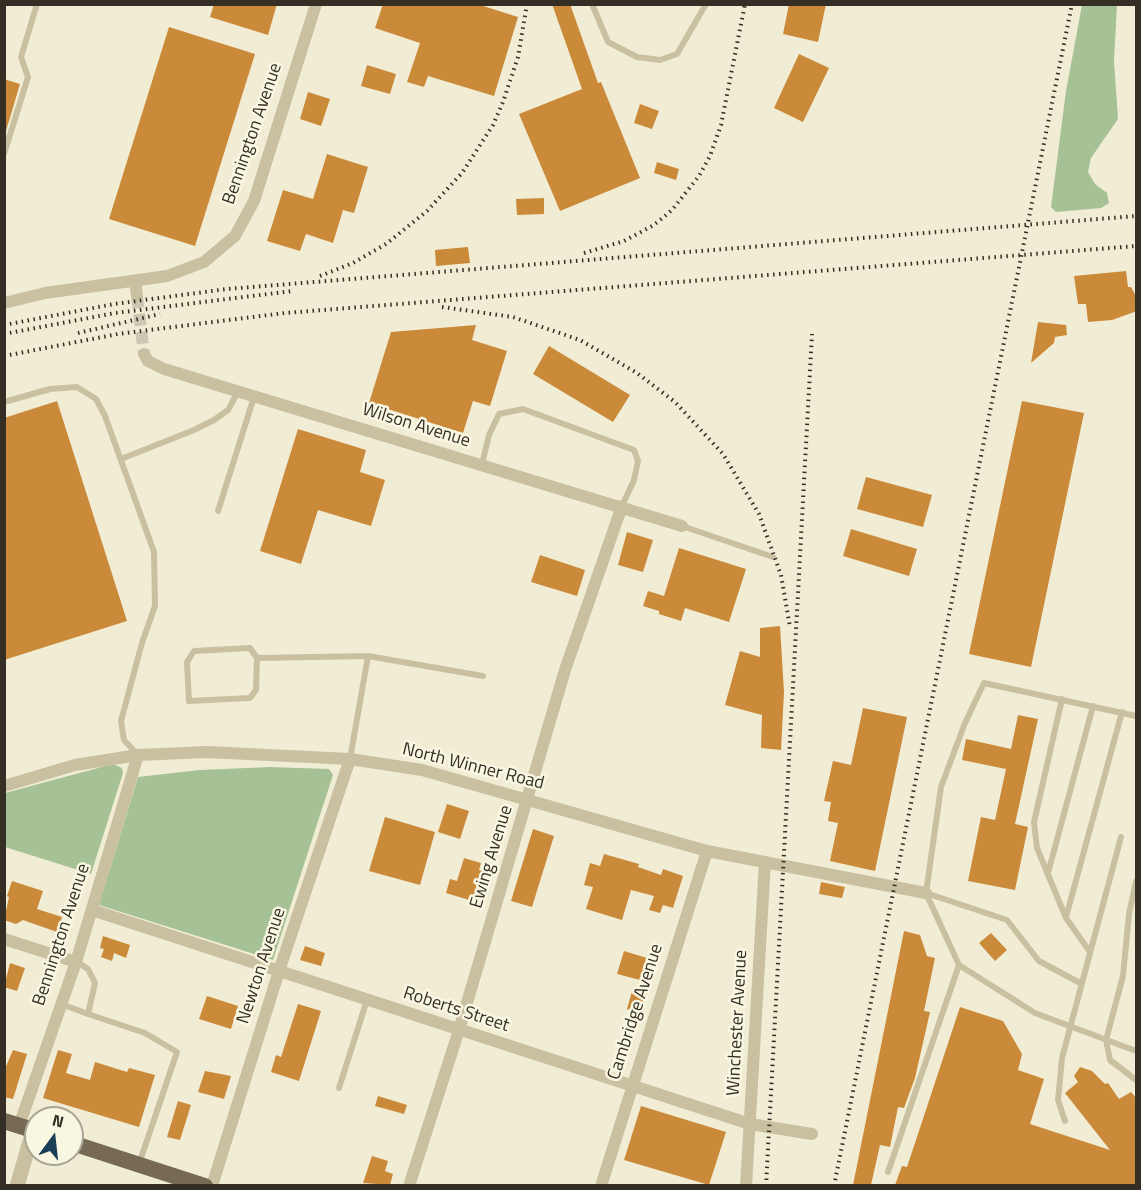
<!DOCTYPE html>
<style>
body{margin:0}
#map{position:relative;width:1141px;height:1190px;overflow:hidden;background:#f1edd5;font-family:"Titillium Web",sans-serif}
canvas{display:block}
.frame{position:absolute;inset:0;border:6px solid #342e24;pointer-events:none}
.north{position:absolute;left:24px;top:1106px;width:60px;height:60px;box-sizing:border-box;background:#f9f6e2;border:2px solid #aaa696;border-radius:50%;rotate:15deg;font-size:16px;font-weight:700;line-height:24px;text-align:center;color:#342e24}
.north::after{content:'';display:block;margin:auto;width:21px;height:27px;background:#193f56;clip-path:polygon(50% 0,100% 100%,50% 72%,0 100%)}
</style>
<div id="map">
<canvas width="1141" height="1190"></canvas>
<div class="frame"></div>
<div class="north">N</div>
</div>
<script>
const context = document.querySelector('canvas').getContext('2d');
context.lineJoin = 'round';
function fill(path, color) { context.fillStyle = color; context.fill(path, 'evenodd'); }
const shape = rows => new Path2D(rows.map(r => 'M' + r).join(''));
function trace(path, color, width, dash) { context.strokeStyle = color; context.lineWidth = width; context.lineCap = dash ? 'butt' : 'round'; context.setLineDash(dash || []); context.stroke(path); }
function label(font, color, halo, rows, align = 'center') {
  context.font = font + ' "Titillium Web",sans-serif'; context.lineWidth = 5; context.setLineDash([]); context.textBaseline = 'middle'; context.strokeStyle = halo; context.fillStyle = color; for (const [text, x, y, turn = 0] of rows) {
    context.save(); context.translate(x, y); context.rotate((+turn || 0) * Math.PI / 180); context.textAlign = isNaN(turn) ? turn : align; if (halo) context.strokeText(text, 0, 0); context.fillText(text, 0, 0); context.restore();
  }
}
fill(shape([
 [1082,5,1117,5,1114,61,1118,119,1091,158,1088,172,1095,184,1107,193,1109,203,1101,208,1056,212,1051,207,1066,91],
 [113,764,122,768,123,773,91,874,5,847,5,793],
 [270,767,329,769,333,775,273,960,99,905,138,777,200,770]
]), '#a5c195');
fill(shape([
 [214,4,277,4,268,35,210,17],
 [383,4,477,4,518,17,494,96,428,76,424,87,407,82,420,43,375,28],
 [552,4,570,4,598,83,601,82,640,178,560,211,519,114,582,89],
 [789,4,826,4,818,42,783,34],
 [169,27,255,54,195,246,109,219],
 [799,54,829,68,803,122,774,108],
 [367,65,396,74,390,94,361,86],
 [4,79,20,84,6,131,4,131],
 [308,92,330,99,321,126,300,119],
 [640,104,659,111,652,129,634,123],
 [327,154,368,167,354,213,343,210,333,243,306,234,300,251,267,241,283,190,313,199],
 [657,162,679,169,676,180,654,173],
 [544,198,544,214,517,215,516,199],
 [468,247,470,263,436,266,435,250],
 [1126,271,1128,287,1131,287,1137,298,1137,311,1112,320,1088,322,1086,304,1078,304,1074,276],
 [1038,322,1066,325,1067,335,1055,337,1054,343,1031,363],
 [476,325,472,340,507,351,490,406,473,401,463,433,369,403,391,332],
 [549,346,630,395,613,422,533,374],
 [57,401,127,621,4,660,4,418],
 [1022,401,1084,413,1031,667,969,654],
 [298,429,366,450,360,472,385,480,371,526,318,510,301,564,260,551],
 [866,477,932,495,923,527,857,509],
 [851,529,917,549,909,576,843,556],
 [627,532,653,540,643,572,618,565],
 [679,548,746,569,729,622,685,608,681,621,659,614,659,611,643,606,648,591,664,596],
 [540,555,585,570,577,596,531,582],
 [780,626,784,692,781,750,761,748,762,715,725,705,740,651,760,657,760,628],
 [863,708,907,717,875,871,830,861,838,823,828,821,831,802,824,801,833,761,851,765],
 [1018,715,1038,719,1015,824,1028,827,1015,890,968,881,981,817,995,820,1006,769,962,760,966,739,1011,749],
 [447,804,469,811,460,839,438,832],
 [385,817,435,832,420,885,369,871],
 [533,829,554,836,532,907,511,901],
 [604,854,639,864,638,867,661,875,663,869,683,876,673,908,663,905,660,913,649,910,654,896,631,890,622,920,586,909,593,887,584,885,590,863,600,866],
 [464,858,481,863,479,870,486,872,479,903,446,893,450,879,457,881],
 [12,881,43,891,37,909,62,917,57,932,23,920,16,924,4,920,9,897,7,896],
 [821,882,845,887,842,898,819,894],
 [904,931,920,935,927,956,935,958,924,1011,930,1012,915,1078,904,1108,898,1107,890,1147,880,1145,871,1185,853,1185],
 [991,933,1007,950,995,961,979,943],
 [103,936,130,945,126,958,114,953,112,961,101,957,104,949,100,948],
 [305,946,325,953,321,966,300,960],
 [624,951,647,958,640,980,617,974],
 [10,963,25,968,17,991,4,987],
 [633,988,646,992,639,1013,627,1009],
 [207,996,238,1006,231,1029,199,1019],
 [298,1004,321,1011,299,1081,271,1072,276,1055,281,1057],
 [960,1007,1003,1021,1022,1054,1018,1070,1044,1079,1030,1124,1110,1150,1065,1093,1078,1082,1074,1076,1080,1067,1092,1071,1105,1084,1108,1083,1119,1099,1131,1092,1137,1099,1137,1185,895,1185,902,1166,907,1167],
 [13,1050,27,1054,13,1099,4,1097,4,1071],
 [58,1050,72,1054,66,1073,90,1080,95,1062,127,1072,129,1068,155,1075,139,1127,43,1098],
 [205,1071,231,1076,224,1099,198,1092],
 [378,1096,407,1105,404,1114,375,1106],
 [178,1101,191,1105,180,1140,167,1137],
 [641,1106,726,1132,709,1185,624,1160],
 [372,1156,388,1161,385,1171,393,1174,390,1185,363,1183]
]), '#cb8a3a');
trace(shape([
 [137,296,144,354]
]), '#cbc7b2', 12, [12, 6]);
trace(shape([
 [592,4,608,42,637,57,660,60,677,54,706,4],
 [4,154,28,77,21,57,37,4],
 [4,402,50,389,77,387,96,399,105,416,154,552,155,606,142,643,121,721,124,740,138,755],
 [121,459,194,430,214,420,228,410,238,392],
 [482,464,489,435,499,414,523,409,634,450,638,461,634,480,622,506],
 [218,511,254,397],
 [682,526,773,557],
 [257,658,256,690,250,698,189,701,187,662,194,651,250,648,257,658,368,656],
 [1062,699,1034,822,1037,848,1066,918,1090,952],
 [1136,716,984,683,965,723,941,787,926,893,959,965,1035,1013,1136,1051],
 [350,759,368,656,483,676],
 [1048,873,1093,706],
 [1136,881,1129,914,1123,976,1106,1040,1110,1060,1136,1080],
 [926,893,1007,920,1039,961,1080,983],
 [1066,917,1122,712],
 [61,1004,88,1014,95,983,88,969,77,962],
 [88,1014,145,1033,177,1052,139,1164],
 [339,1088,367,1000],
 [1065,1121,1058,1100,1062,1058,1121,837],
 [888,1172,959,965]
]), '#c9c0a1', 6);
trace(shape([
 [135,281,137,296],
 [4,303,45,293,167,276,204,262,235,236,254,201,316,4],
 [144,354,148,361,164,369,682,526],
 [4,786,75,765,138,755,207,752,350,759,422,770,707,851,926,893],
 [92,910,750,1124,812,1134],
 [4,939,76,962],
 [19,1126,76,962,138,755],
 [212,1186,279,971,350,759],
 [409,1186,459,1030,565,670,622,506],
 [601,1186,707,851],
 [746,1186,765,862]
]), '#c9c0a1', 12);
trace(shape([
 [17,1186,33,1131]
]), '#c9c0a1', 15);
trace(shape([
 [4,1121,36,1131],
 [72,1143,205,1186]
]), '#766a55', 16);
trace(shape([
 [584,253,624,241,654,225,672,210,699,176,710,156,721,125,745,4],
 [320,276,353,263,386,244,427,211,462,173,493,125,503,102,518,57,527,4],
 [442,307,513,317,580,340,637,373,675,402,723,454,759,514,781,575,790,627],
 [4,325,114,304,227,289,1136,216],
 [78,333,160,314],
 [4,334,115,313,292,291],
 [4,356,118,334,285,313,1136,246],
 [766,1186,812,334],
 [834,1186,1072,4]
]), '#342e24', 4, [1.5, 4.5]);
label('18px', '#342e24', '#f9f6e2', [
 ["Bennington Avenue",253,134,-71],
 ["Wilson Avenue",416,426,17],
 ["North Winner Road",473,767,14],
 ["Ewing Avenue",492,857,-73],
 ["Bennington Avenue",62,935,-72],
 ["Newton Avenue",262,966,-72],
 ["Roberts Street",456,1010,18],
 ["Cambridge Avenue",636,1012,-72],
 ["Winchester Avenue",738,1023,-87]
]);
</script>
